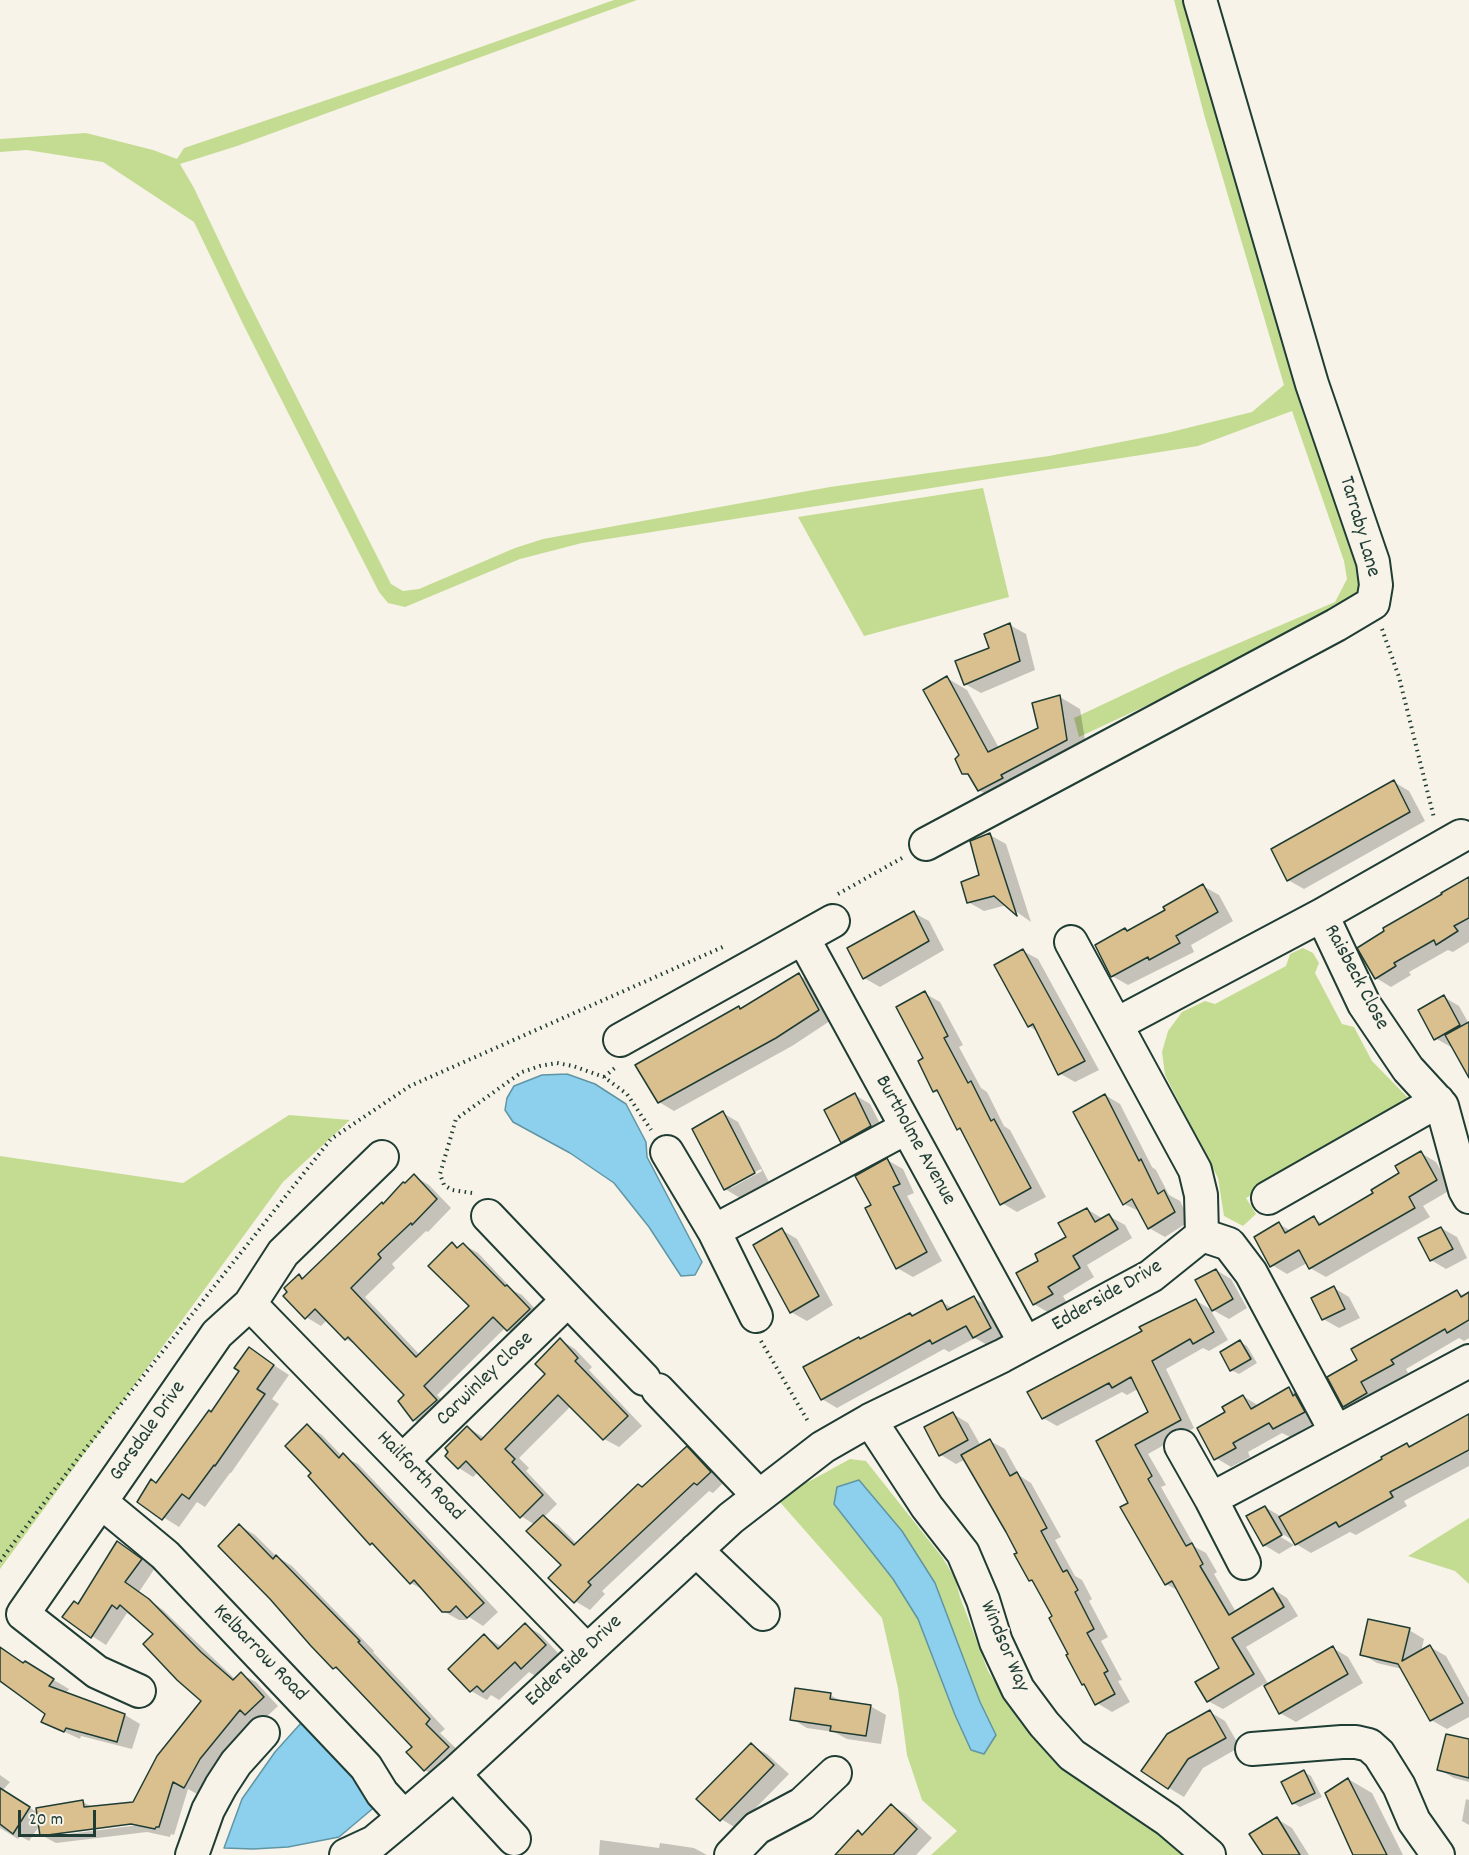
<!DOCTYPE html>
<style>
body{margin:0}
#map{position:relative;width:1469px;height:1855px;overflow:hidden;background:#f7f3e8;font-family:Dekko,sans-serif}
canvas{display:block}
.scale{position:absolute;left:18px;top:1810px;width:78px;height:27px;box-sizing:border-box;border:3px solid #1f3d34;border-top:0;padding-left:8px;font-size:18px;line-height:21px;white-space:nowrap;color:#1f3d34;-webkit-text-stroke:4px #f7f3e8;paint-order:stroke}
</style>
<div id="map">
<canvas width="1469" height="1855"></canvas>
<div class="scale">20 m</div>
</div>
<script>
const context = document.querySelector('canvas').getContext('2d');
context.lineJoin = 'round';
function fill(path, color) { context.fillStyle = color; context.fill(path, 'evenodd'); }
const shape = rows => new Path2D(rows.map(r => 'M' + r).join(''));
function trace(path, color, width, dash) { context.strokeStyle = color; context.lineWidth = width; context.lineCap = dash ? 'butt' : 'round'; context.setLineDash(dash || []); context.stroke(path); }
function label(font, color, halo, rows, align = 'center') {
  context.font = font + ' Dekko,sans-serif'; context.lineWidth = 4.5; context.setLineDash([]); context.textBaseline = 'middle'; context.strokeStyle = halo; context.fillStyle = color; for (const [text, x, y, turn = 0] of rows) {
    context.save(); context.translate(x, y); context.rotate((+turn || 0) * Math.PI / 180); context.textAlign = isNaN(turn) ? turn : align; if (halo) context.strokeText(text, 0, 0); context.fillText(text, 0, 0); context.restore();
  }
}
fill(shape([
 [614,0,637,0,237,146,180,164,194,188,241,287,391,584,403,591,419,589,515,548,543,539,830,487,1049,456,1167,433,1252,412,1284,385,1205,118,1174,0,1185,0,1190,26,1259,263,1354,546,1364,583,1349,611,1079,737,1074,718,1178,669,1335,602,1347,579,1344,561,1292,411,1198,446,582,543,520,559,405,607,388,603,379,592,243,324,194,222,103,162,27,150,0,152,0,139,86,133,153,150,177,159,184,148,404,74],
 [983,488,1009,597,864,636,798,517],
 [1303,948,1313,953,1319,963,1315,973,1342,1024,1354,1027,1372,1061,1414,1104,1246,1198,1256,1214,1243,1226,1224,1216,1218,1178,1165,1075,1162,1052,1168,1031,1182,1012,1205,1001,1215,1004,1286,966,1290,954],
 [289,1115,350,1120,283,1182,0,1569,0,1156,183,1183],
 [850,1459,866,1461,942,1557,955,1578,960,1597,988,1671,1019,1721,1060,1765,1187,1855,931,1855,957,1831,922,1800,907,1755,898,1688,882,1618,779,1501,796,1486,810,1481],
 [1469,1518,1469,1584,1455,1571,1408,1556]
]), '#c4dc92');
const water = shape([
 [567,1074,595,1084,626,1104,646,1142,647,1157,702,1262,695,1275,681,1276,649,1227,614,1183,570,1153,513,1122,505,1110,507,1098,514,1086,542,1075,567,1074],
 [859,1480,902,1531,935,1583,980,1702,996,1735,984,1754,971,1750,955,1715,918,1619,893,1579,834,1504,837,1487,859,1480],
 [302,1722,357,1772,377,1805,339,1837,288,1847,253,1849,224,1848,242,1799,275,1752,302,1722]
]);
fill(water, '#8cd0ee');
trace(water, '#6095a4', 1.5);
fill(shape([
 [1010,625,1026,634,1035,670,981,693,965,684],
 [947,678,967,690,999,748,1039,728,1060,697,1080,709,1087,752,999,802,979,790,971,777,963,772],
 [1394,782,1409,791,1425,821,1304,889,1288,880],
 [990,835,1006,844,1031,922,1007,905,984,911,968,902,981,876],
 [1469,878,1469,942,1453,952,1448,950,1409,972,1411,975,1391,987,1376,978],
 [1203,886,1219,895,1233,921,1191,945,1194,952,1128,985,1112,976,1125,930,1129,932,1167,910],
 [914,913,929,921,944,950,880,987,864,978,849,949],
 [1023,951,1038,959,1099,1070,1075,1082,1059,1073,1038,1032,1029,1026],
 [799,975,814,984,833,1019,792,1046,674,1111,659,1102,739,1008,742,1010],
 [924,993,940,1002,963,1045,959,1047,981,1088,987,1092,1004,1126,1010,1130,1046,1197,1017,1212,1002,1203,964,1132,958,1129,941,1095,935,1091,920,1061,925,1058],
 [1444,997,1459,1006,1469,1024,1469,1075,1453,1046,1451,1047,1435,1038],
 [855,1095,870,1104,886,1135,857,1151,842,1142],
 [1105,1095,1120,1104,1152,1167,1156,1170,1169,1195,1180,1201,1190,1221,1165,1237,1149,1228,1141,1212,1124,1204],
 [723,1113,738,1122,769,1182,740,1198,725,1189],
 [761,1169,762,1171,731,1188,731,1185],
 [1421,1153,1436,1162,1452,1189,1423,1206,1430,1217,1326,1277,1310,1268,1307,1263,1287,1274,1272,1265,1279,1224,1291,1231,1314,1218,1323,1224,1375,1194,1401,1174],
 [887,1160,903,1169,914,1193,907,1196,942,1261,913,1277,897,1268,873,1205],
 [414,1176,429,1185,451,1208,428,1232,426,1231,392,1264,395,1268,365,1297,420,1355,471,1306,452,1244,459,1248,464,1245,478,1253,514,1291,522,1295,544,1318,522,1339,505,1328,437,1395,451,1409,429,1428,414,1420,406,1395,360,1347,346,1339,327,1320,321,1326,306,1317,299,1276,304,1279],
 [1087,1209,1103,1219,1109,1216,1125,1225,1132,1238,1087,1265,1094,1277,1063,1296,1067,1303,1049,1313,1034,1304,1040,1261,1068,1238],
 [1441,1228,1457,1237,1467,1258,1446,1269,1431,1260],
 [782,1230,797,1239,833,1305,807,1321,791,1312],
 [1216,1270,1231,1279,1247,1308,1229,1319,1213,1310],
 [1334,1288,1349,1297,1360,1318,1339,1328,1323,1319,1313,1299],
 [1457,1292,1465,1296,1469,1294,1469,1338,1464,1341,1459,1338,1406,1369,1408,1373,1376,1391,1382,1402,1359,1415,1344,1406,1359,1360],
 [974,1298,989,1307,1005,1337,989,1346,975,1338,949,1352,944,1349,837,1408,822,1399,859,1338,862,1340,910,1315,914,1317,942,1302,954,1309],
 [1195,1300,1210,1309,1228,1340,1209,1351,1203,1348,1166,1369,1194,1428,1148,1454,1166,1485,1161,1487,1195,1547,1206,1553,1217,1572,1214,1574,1236,1612,1273,1589,1287,1598,1298,1616,1246,1647,1269,1685,1333,1648,1348,1657,1363,1683,1296,1722,1280,1713,1264,1684,1223,1709,1208,1701,1221,1669,1179,1591,1166,1584,1130,1503,1098,1442,1150,1413,1138,1389,1127,1395,1122,1392,1057,1426,1043,1418,1144,1332],
 [561,1340,575,1349,592,1367,589,1370,642,1426,619,1447,604,1439,571,1406,519,1458,529,1468,526,1471,557,1504,544,1517,558,1525,577,1544,687,1448,702,1457,725,1481,713,1493,709,1491,602,1591,605,1594,590,1610,575,1601,564,1565,535,1525,521,1516,478,1472,473,1477,459,1468,468,1428,485,1438,547,1374],
 [1240,1342,1247,1346,1257,1363,1239,1374,1231,1370],
 [249,1349,289,1375,272,1399,279,1404,231,1473,230,1473,205,1507,197,1502,179,1527,139,1502,157,1485,212,1414,241,1371],
 [1289,1389,1304,1398,1319,1420,1290,1437,1282,1433,1248,1452,1250,1457,1231,1467,1216,1458,1227,1413,1243,1396,1259,1406],
 [953,1414,968,1423,981,1446,990,1441,1005,1449,1020,1476,1031,1483,1061,1537,1055,1540,1075,1576,1082,1580,1092,1599,1089,1601,1108,1637,1101,1641,1122,1680,1118,1681,1130,1702,1112,1712,1097,1703,1088,1687,1083,1684,1054,1617,1036,1583,1030,1580,1019,1553,966,1459,956,1464,941,1455],
 [1469,1415,1469,1466,1404,1501,1407,1506,1356,1535,1350,1532,1311,1553,1296,1544,1279,1554,1264,1545,1265,1507,1280,1516,1384,1460,1407,1444,1412,1447],
 [1276,1530,1294,1541,1294,1545,1274,1533],
 [307,1426,322,1435,342,1456,358,1464,498,1612,483,1626,469,1617,466,1620,459,1620,443,1611,425,1591,411,1583,379,1548,371,1543,313,1473],
 [240,1526,255,1535,276,1556,292,1566,374,1651,373,1652,445,1729,440,1733,464,1756,440,1779,425,1770,414,1747,344,1673,334,1668],
 [118,1543,155,1568,139,1592,163,1610,236,1680,241,1674,256,1682,278,1706,261,1722,254,1719,214,1767,199,1795,188,1789,174,1835,171,1834,170,1837,147,1832,56,1843,41,1835,40,1825,29,1841,20,1836,18,1839,0,1828,0,1775,10,1782,3,1790,38,1813,83,1802,94,1808,134,1803,203,1701,155,1634,127,1613,106,1645,92,1636,79,1605],
 [138,1822,139,1825,53,1836,53,1832],
 [525,1625,540,1634,560,1655,537,1677,529,1672,499,1700,491,1695,487,1700,471,1691,485,1636,502,1647],
 [1409,1630,1424,1639,1421,1652,1430,1647,1446,1656,1469,1698,1469,1717,1447,1729,1431,1720,1402,1669,1377,1663,1362,1654],
 [0,1648,69,1689,66,1693,125,1715,140,1724,132,1749,81,1736,80,1739,43,1722,47,1714,0,1682],
 [830,1695,843,1702,870,1706,886,1715,881,1744,847,1739,834,1732,807,1728,792,1719],
 [1210,1712,1225,1721,1240,1747,1203,1768,1184,1797,1169,1788],
 [1469,1741,1469,1782,1454,1778,1438,1769],
 [751,1745,767,1754,789,1774,736,1828,721,1819],
 [1304,1772,1311,1776,1322,1797,1300,1807,1293,1803],
 [1348,1779,1372,1793,1403,1855,1354,1855],
 [1466,1799,1469,1800,1469,1825,1462,1821],
 [891,1805,906,1814,932,1838,916,1855,839,1855,858,1832,863,1835],
 [1277,1819,1292,1828,1309,1855,1264,1855],
 [600,1840,659,1848,660,1843,694,1848,707,1855,599,1855]
]), '#0003');
const building = shape([
 [1010,623,1020,661,964,685,955,661,989,648,984,634,1010,623],
 [947,676,988,752,1038,728,1032,703,1060,695,1067,740,1001,775,1003,778,978,791,968,774,962,774,955,759,959,755,923,690,947,676],
 [1394,780,1410,812,1287,881,1271,849,1394,780],
 [990,833,1017,916,994,896,967,903,961,882,979,875,970,841,990,833],
 [1469,877,1469,918,1454,926,1458,931,1436,945,1434,940,1394,963,1396,966,1375,979,1357,948,1384,931,1383,928,1442,894,1441,893,1469,877],
 [1203,884,1218,912,1176,936,1180,943,1149,960,1148,957,1111,977,1095,945,1125,928,1127,931,1165,910,1163,907,1203,884],
 [914,911,929,941,863,979,847,948,914,911],
 [1023,949,1085,1061,1058,1075,1033,1024,1028,1027,994,965,1023,949],
 [799,973,819,1010,776,1038,658,1103,635,1065,739,1006,740,1009,799,973],
 [925,991,948,1036,944,1038,968,1083,971,1081,991,1121,994,1119,1031,1188,1000,1205,960,1128,957,1130,937,1090,933,1092,918,1061,923,1058,896,1007,925,991],
 [1444,995,1460,1025,1434,1040,1418,1010,1444,995],
 [1469,1022,1469,1078,1445,1035,1469,1022],
 [855,1093,871,1126,841,1143,824,1110,855,1093],
 [1105,1094,1139,1161,1141,1159,1158,1194,1164,1190,1175,1212,1148,1229,1132,1199,1123,1205,1073,1112,1105,1094],
 [723,1111,755,1173,724,1190,692,1129,723,1111],
 [1421,1151,1437,1180,1409,1197,1415,1208,1309,1269,1299,1250,1270,1267,1254,1237,1279,1222,1285,1233,1314,1216,1319,1225,1373,1193,1371,1190,1399,1173,1395,1166,1421,1151],
 [887,1158,900,1184,893,1187,927,1252,896,1269,865,1208,871,1205,855,1176,887,1158],
 [414,1174,437,1199,412,1225,411,1223,378,1254,381,1258,351,1288,416,1357,469,1306,428,1266,452,1242,457,1248,463,1243,505,1286,507,1285,530,1309,507,1331,493,1317,424,1386,437,1400,413,1421,398,1401,404,1395,348,1337,345,1340,315,1309,305,1319,283,1296,287,1292,284,1288,299,1274,302,1279,382,1202,383,1204,403,1182,405,1183,414,1174],
 [1087,1208,1095,1222,1109,1214,1118,1229,1073,1256,1080,1268,1048,1287,1053,1294,1033,1305,1016,1273,1038,1261,1035,1254,1066,1237,1058,1223,1087,1208],
 [1441,1227,1453,1249,1430,1261,1418,1238,1441,1227],
 [782,1228,819,1296,790,1313,753,1245,782,1228],
 [1216,1269,1233,1299,1212,1311,1195,1280,1216,1269],
 [1334,1286,1345,1309,1322,1320,1311,1298,1334,1286],
 [1457,1290,1461,1297,1469,1292,1469,1320,1447,1333,1445,1329,1391,1360,1394,1364,1361,1382,1367,1393,1343,1407,1327,1377,1357,1360,1351,1349,1457,1290],
 [974,1296,991,1328,973,1338,966,1326,932,1344,930,1340,821,1400,803,1367,859,1337,860,1339,910,1313,912,1316,942,1300,947,1310,974,1296],
 [1196,1299,1214,1332,1193,1344,1190,1339,1152,1361,1181,1420,1135,1445,1152,1476,1148,1479,1186,1546,1192,1543,1203,1564,1200,1566,1229,1615,1273,1588,1284,1607,1232,1638,1254,1674,1207,1702,1195,1682,1219,1668,1172,1581,1165,1585,1120,1507,1128,1503,1096,1441,1148,1412,1131,1377,1112,1388,1109,1383,1042,1419,1027,1392,1142,1331,1139,1327,1196,1299],
 [560,1338,578,1358,575,1361,628,1416,603,1440,558,1395,505,1449,515,1459,512,1462,543,1495,520,1518,466,1461,458,1469,445,1456,448,1452,445,1448,467,1426,481,1440,545,1374,535,1364,560,1338],
 [1240,1340,1251,1359,1230,1371,1220,1352,1240,1340],
 [249,1347,274,1365,257,1389,265,1394,215,1466,214,1465,189,1499,182,1494,162,1520,137,1502,151,1479,156,1483,209,1410,211,1412,239,1371,234,1368,249,1347],
 [1289,1387,1293,1396,1295,1394,1305,1412,1273,1429,1269,1423,1233,1443,1236,1448,1214,1460,1197,1428,1225,1412,1222,1407,1243,1395,1251,1409,1289,1387],
 [953,1412,968,1440,939,1456,924,1427,953,1412],
 [1469,1414,1469,1450,1390,1492,1393,1497,1339,1527,1336,1522,1295,1545,1279,1517,1382,1459,1381,1457,1407,1443,1409,1447,1469,1414],
 [307,1424,339,1458,343,1453,484,1603,467,1618,456,1606,450,1612,442,1612,414,1580,410,1584,372,1543,370,1545,308,1476,311,1473,285,1446,307,1424],
 [990,1439,1010,1476,1017,1472,1047,1528,1041,1531,1063,1572,1067,1570,1078,1590,1075,1592,1094,1629,1087,1633,1108,1671,1104,1673,1115,1694,1095,1705,1084,1684,1082,1685,1066,1655,1068,1654,1049,1618,1052,1616,1032,1580,1029,1581,1014,1554,1017,1553,1006,1532,961,1455,990,1439],
 [687,1446,711,1472,697,1485,694,1483,588,1582,591,1585,574,1603,548,1578,561,1565,526,1531,543,1515,574,1545,638,1484,642,1487,687,1446],
 [1265,1506,1282,1535,1263,1546,1246,1516,1265,1506],
 [239,1524,273,1559,276,1555,360,1641,358,1642,430,1719,426,1724,449,1747,424,1771,406,1752,412,1747,336,1667,333,1669,311,1646,270,1599,218,1546,239,1524],
 [117,1541,142,1559,125,1582,149,1599,201,1652,233,1680,241,1672,264,1697,245,1715,240,1710,200,1759,184,1788,173,1782,159,1827,156,1827,155,1829,131,1824,40,1836,36,1808,83,1800,84,1807,133,1802,157,1756,201,1701,177,1680,143,1644,153,1634,120,1605,117,1609,112,1605,91,1638,62,1617,74,1601,78,1604,117,1541],
 [1368,1619,1410,1628,1402,1661,1430,1645,1463,1703,1430,1721,1398,1664,1360,1655,1368,1619],
 [525,1623,546,1645,521,1669,515,1662,483,1692,477,1686,470,1692,448,1669,484,1634,498,1649,525,1623],
 [1333,1646,1348,1674,1279,1714,1264,1686,1333,1646],
 [0,1647,23,1663,25,1661,54,1679,49,1686,125,1714,117,1742,66,1728,64,1732,41,1722,45,1714,0,1681,0,1647],
 [795,1688,831,1693,830,1699,871,1705,866,1736,830,1731,831,1726,790,1720,795,1688],
 [1210,1710,1226,1738,1188,1759,1168,1789,1141,1771,1167,1734,1210,1710],
 [1446,1734,1469,1739,1469,1778,1437,1770,1446,1734],
 [751,1743,774,1765,720,1821,696,1799,751,1743],
 [1304,1770,1315,1793,1292,1804,1281,1782,1304,1770],
 [1348,1778,1387,1855,1353,1855,1325,1793,1348,1778],
 [0,1788,30,1807,13,1834,0,1824,0,1788],
 [891,1804,917,1829,893,1855,835,1855,858,1830,862,1835,891,1804],
 [1277,1817,1300,1855,1263,1855,1249,1834,1277,1817]
]);
fill(building, '#dabf8f');
trace(building, '#1f3d34', 1.5);
const street = shape([
 [926,844,1336,625,1373,603,1376,585,1373,562,1312,384,1200,0],
 [1322,915,1364,1004,1408,1069,1442,1106,1465,1190,1469,1197],
 [803,938,1025,1343],
 [1117,1024,1322,915,1461,836],
 [620,1040,833,921],
 [667,1152,714,1231,756,1316],
 [1268,1198,1438,1101],
 [488,1216,568,1300],
 [714,1231,906,1128],
 [1202,1235,1229,1244,1251,1273,1336,1432],
 [250,1304,587,1651],
 [658,1390,759,1496],
 [870,1420,927,1507,963,1553,983,1600,996,1642,1018,1689,1044,1724,1072,1755,1168,1820,1209,1855],
 [1181,1446,1211,1499,1244,1563],
 [403,1460,568,1300,644,1379],
 [1211,1499,1469,1361],
 [101,1502,165,1555,366,1767,382,1793,404,1817],
 [696,1550,763,1614],
 [139,1691,97,1672,23,1614,217,1334,250,1304,283,1253,382,1157],
 [1252,1749,1342,1742,1356,1742,1369,1745,1379,1754,1399,1786,1414,1821,1438,1855],
 [454,1774,514,1839],
 [192,1855,208,1810,221,1786,236,1763,263,1733],
 [346,1855,374,1842,404,1817,454,1774,731,1518,823,1447,870,1420,1002,1356,1151,1276,1202,1235,1201,1195,1195,1170,1071,942],
 [731,1855,757,1828,802,1804,835,1773]
]);
trace(street, '#1f3d34', 36);
trace(shape([
 [1382,629,1399,677,1434,818],
 [838,894,902,858],
 [604,1077,616,1067],
 [472,1193,452,1190,444,1185,440,1174,456,1119,522,1072,540,1066,557,1063,573,1066,604,1077,627,1094,651,1130],
 [761,1341,809,1423],
 [0,1561,79,1457,331,1139,410,1086,725,946]
]), '#1f3d34', 4, [1.5, 4.5]);
trace(street, '#f7f3e8', 32);
label('21px', '#1f3d34', '#f7f3e8', [
 ["Tarraby Lane",1358,527,74],
 ["Raisbeck Close",1355,978,62],
 ["Burtholme Avenue",914,1141,61],
 ["Edderside Drive",1108,1297,-30],
 ["Carwinley Close",486,1380,-44],
 ["Garsdale Drive",149,1432,-55],
 ["Hailforth Road",419,1477,46],
 ["Windsor Way",1003,1647,67],
 ["Kelbarrow Road",259,1654,46],
 ["Edderside Drive",575,1662,-43]
]);
</script>
